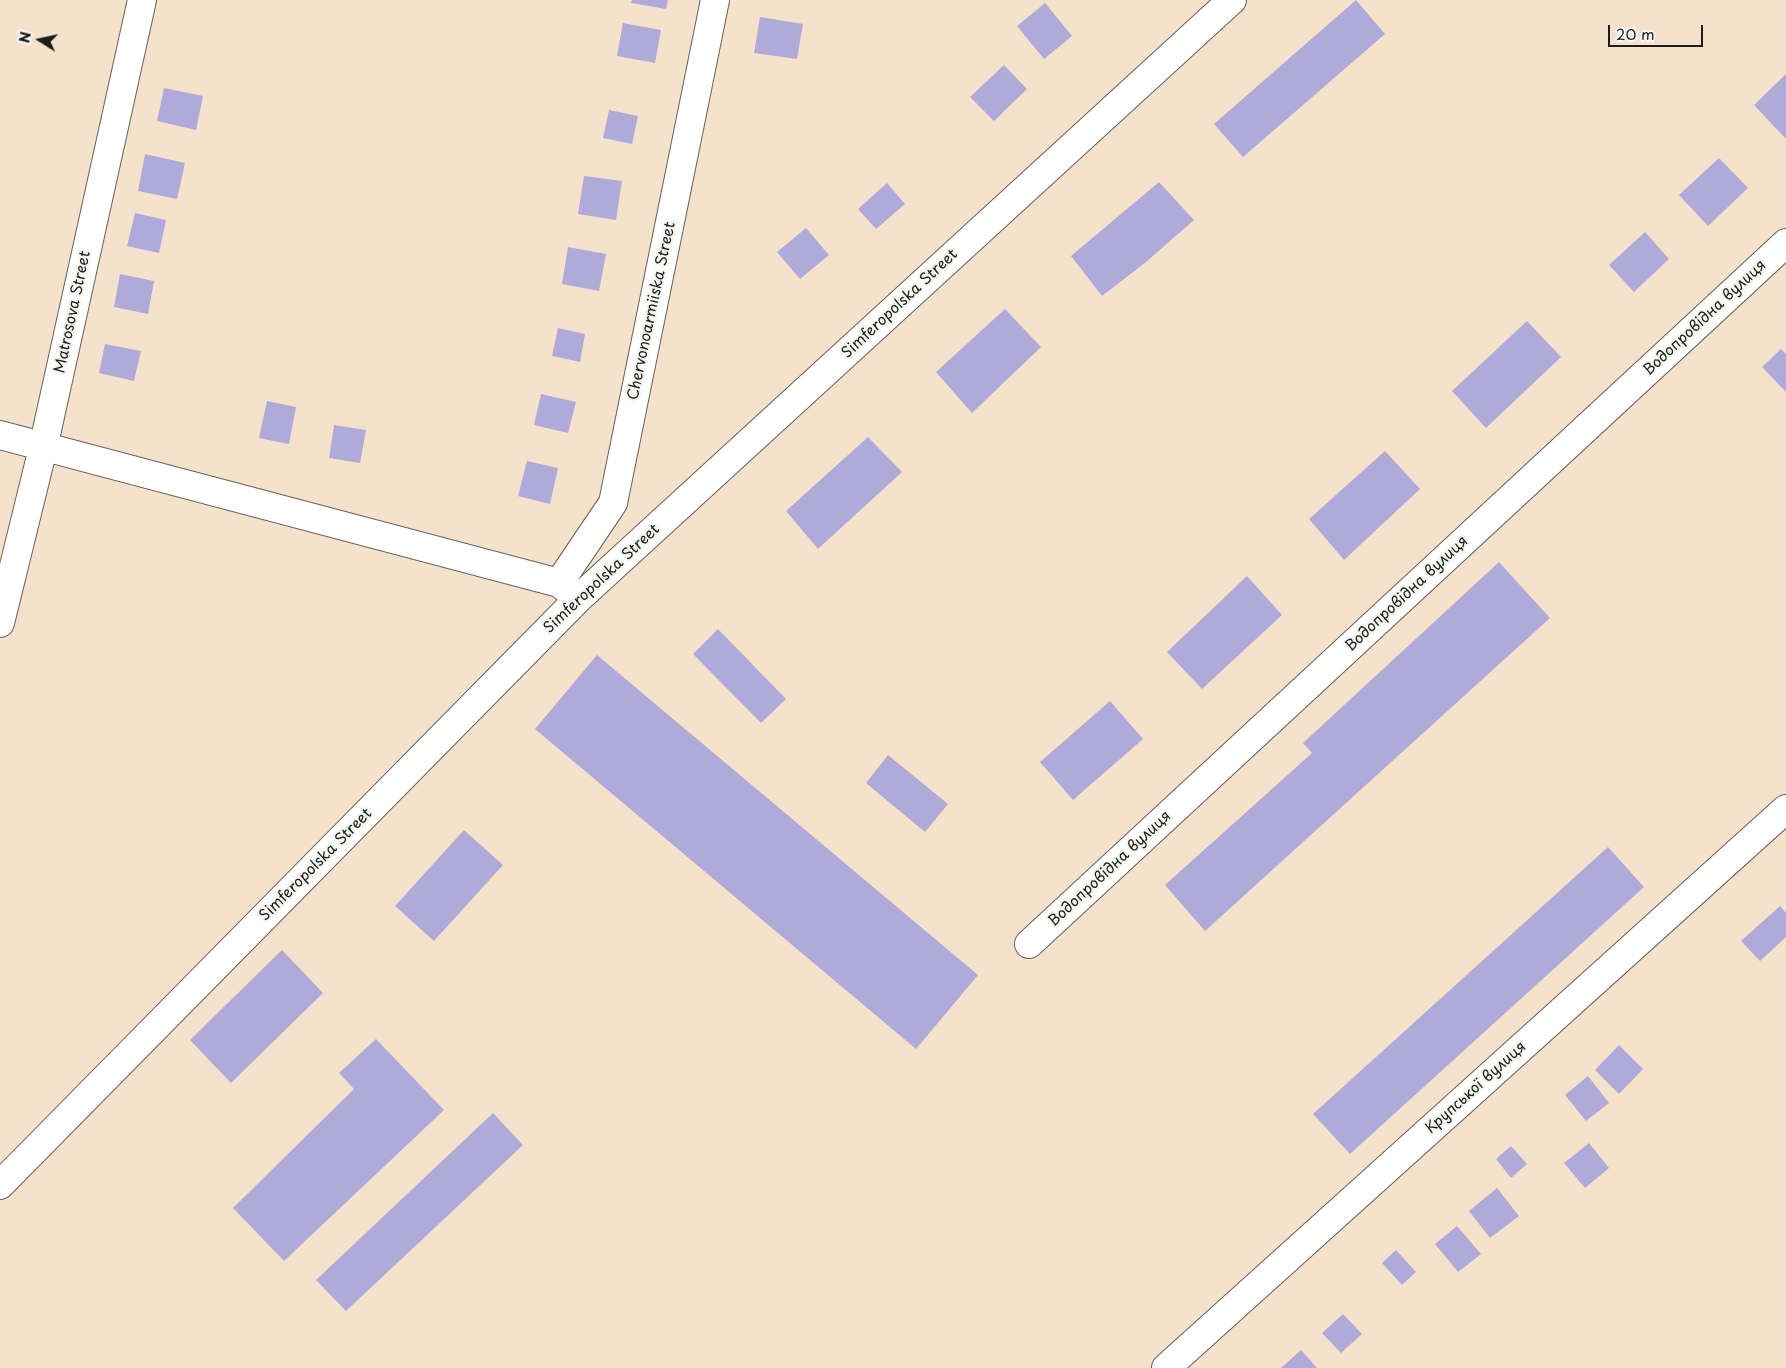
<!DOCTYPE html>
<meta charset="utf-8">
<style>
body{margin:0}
#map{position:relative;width:1786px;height:1368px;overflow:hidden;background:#f5e2cc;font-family:"Playpen Sans",sans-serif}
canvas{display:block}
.north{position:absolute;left:15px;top:15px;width:50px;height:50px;-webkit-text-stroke:4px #f6f6f2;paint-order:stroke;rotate:280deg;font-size:14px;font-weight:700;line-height:20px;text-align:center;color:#1c1c1c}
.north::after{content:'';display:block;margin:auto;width:18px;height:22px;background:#1c1c1c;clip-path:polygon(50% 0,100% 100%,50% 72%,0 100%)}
.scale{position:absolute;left:1608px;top:25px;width:95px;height:22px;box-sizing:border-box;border:2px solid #1c1c1c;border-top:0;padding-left:6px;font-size:15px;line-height:18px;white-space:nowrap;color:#1c1c1c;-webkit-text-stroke:4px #f6f6f2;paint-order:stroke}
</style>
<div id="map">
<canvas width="1786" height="1368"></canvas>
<div class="north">N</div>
<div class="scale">20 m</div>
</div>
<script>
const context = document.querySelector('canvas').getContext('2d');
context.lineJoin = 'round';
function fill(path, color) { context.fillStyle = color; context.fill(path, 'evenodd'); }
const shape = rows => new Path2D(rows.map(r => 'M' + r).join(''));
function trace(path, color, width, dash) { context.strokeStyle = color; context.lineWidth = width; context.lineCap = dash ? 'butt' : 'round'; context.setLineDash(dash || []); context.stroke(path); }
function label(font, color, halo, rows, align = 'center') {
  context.font = font + ' "Playpen Sans",sans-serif'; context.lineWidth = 5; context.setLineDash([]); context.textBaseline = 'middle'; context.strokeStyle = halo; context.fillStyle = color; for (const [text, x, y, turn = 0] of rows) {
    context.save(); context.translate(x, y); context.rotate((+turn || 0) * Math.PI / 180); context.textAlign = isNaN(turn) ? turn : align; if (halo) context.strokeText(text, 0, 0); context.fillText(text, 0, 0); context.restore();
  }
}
fill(shape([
 [632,0,668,0,666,9,631,3],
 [1356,0,1385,34,1243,157,1214,124],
 [1045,3,1072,36,1044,59,1017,26],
 [760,17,803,24,797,59,754,53],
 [623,23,661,30,655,63,617,56],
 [1004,65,1027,89,994,121,970,97],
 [1786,74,1786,139,1754,105],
 [164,88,203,96,196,130,157,121],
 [609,110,638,116,632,144,603,138],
 [145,154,185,163,177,199,138,191],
 [1719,158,1748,188,1708,226,1679,195],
 [584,176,622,181,616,220,578,214],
 [1159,182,1194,220,1146,262,1102,296,1071,256],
 [887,183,905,204,876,229,858,209],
 [135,213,166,220,159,253,127,246],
 [806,228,829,255,800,279,777,252],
 [1645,232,1669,259,1634,292,1609,265],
 [568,247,606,254,599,291,562,284],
 [120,274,154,281,148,314,114,307],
 [1005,309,1041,347,972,413,936,372],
 [1527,321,1561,357,1486,428,1452,391],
 [558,328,585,334,580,362,552,356],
 [105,344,141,351,134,381,99,373],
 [1781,349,1786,354,1786,392,1762,367],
 [541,394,576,402,568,433,534,425],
 [267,401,296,407,289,444,259,438],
 [334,425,366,430,360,463,329,458],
 [868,437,902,472,818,549,786,511],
 [1385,451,1420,489,1344,560,1309,519],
 [527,461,558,468,550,504,518,496],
 [1499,562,1550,618,1205,931,1165,885,1312,753,1303,743],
 [1247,576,1282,615,1202,689,1167,652],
 [718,629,786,699,761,723,693,654],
 [597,655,978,975,916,1049,535,729],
 [1110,701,1143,739,1073,800,1040,762],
 [888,755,948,804,925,832,866,783],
 [464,830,503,865,434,941,395,906],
 [1608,847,1644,887,1350,1154,1313,1114],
 [1780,906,1786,913,1786,937,1760,961,1741,941],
 [282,950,323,993,231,1083,190,1040],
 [376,1039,444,1110,284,1261,233,1208,354,1089,339,1073],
 [1619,1045,1643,1069,1619,1094,1595,1070],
 [1588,1076,1609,1103,1586,1121,1565,1095],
 [493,1113,523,1145,346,1311,316,1280],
 [1589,1143,1609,1168,1585,1188,1564,1163],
 [1511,1146,1527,1164,1511,1178,1496,1159],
 [1497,1188,1519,1216,1490,1238,1469,1211],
 [1457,1226,1481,1254,1458,1272,1435,1244],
 [1396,1250,1416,1272,1402,1285,1382,1263],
 [1343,1314,1362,1334,1341,1353,1322,1333],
 [1301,1350,1317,1368,1281,1368]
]), '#b0aad9');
const minor = shape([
 [0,435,559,583],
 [579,598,559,583,613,503,715,0],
 [0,623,43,448,142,0],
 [1029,944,1786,243],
 [0,1185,579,598,1232,0],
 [1166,1368,1786,809]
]);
trace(minor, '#68615a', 30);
trace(minor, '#fff', 28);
label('15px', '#1c1c1c', '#f6f6f2', [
 ["Simferopolska Street",900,304,-43],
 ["Chervonoarmiiska Street",652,311,-78],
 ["Matrosova Street",73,312,-78],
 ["Водопровідна вулиця",1705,318,-43],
 ["Simferopolska Street",602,579,-43],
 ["Водопровідна вулиця",1407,594,-43],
 ["Simferopolska Street",316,865,-45],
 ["Водопровідна вулиця",1110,869,-43],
 ["Крупської вулиця",1476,1088,-42]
]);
</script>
